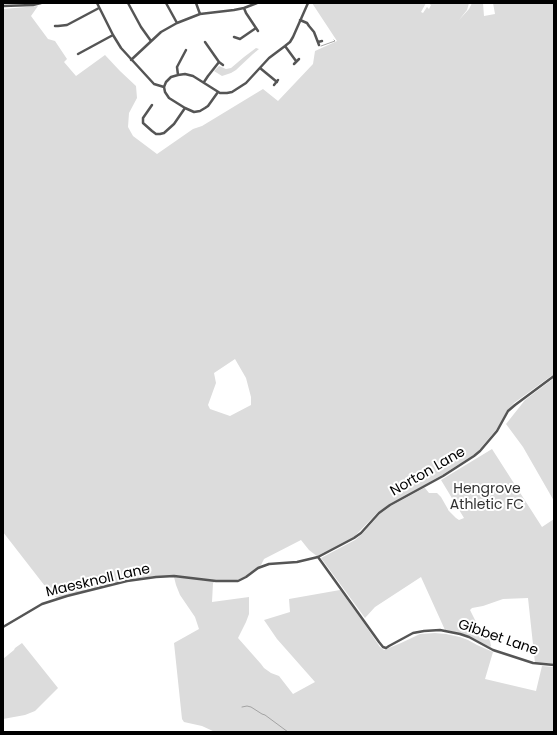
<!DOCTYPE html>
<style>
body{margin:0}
#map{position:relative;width:557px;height:735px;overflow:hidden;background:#fff;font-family:Poppins,sans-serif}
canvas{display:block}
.frame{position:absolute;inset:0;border:4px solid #000;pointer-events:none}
</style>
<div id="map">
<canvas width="557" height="735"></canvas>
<div class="frame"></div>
</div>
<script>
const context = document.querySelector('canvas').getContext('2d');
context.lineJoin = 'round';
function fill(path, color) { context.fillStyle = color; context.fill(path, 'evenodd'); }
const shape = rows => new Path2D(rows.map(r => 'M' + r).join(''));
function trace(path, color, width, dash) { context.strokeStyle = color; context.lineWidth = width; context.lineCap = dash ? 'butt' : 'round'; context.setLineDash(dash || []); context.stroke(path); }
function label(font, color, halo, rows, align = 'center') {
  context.font = font + ' Poppins,sans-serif'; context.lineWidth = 4; context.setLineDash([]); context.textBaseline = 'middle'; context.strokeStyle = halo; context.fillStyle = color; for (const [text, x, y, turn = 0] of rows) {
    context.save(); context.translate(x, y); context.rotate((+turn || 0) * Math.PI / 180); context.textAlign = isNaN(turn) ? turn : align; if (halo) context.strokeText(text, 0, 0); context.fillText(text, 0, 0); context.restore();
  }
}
fill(shape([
 [312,3,426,3,421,12,423,13,427,7,429,9,431,5,428,3,469,3,467,10,459,20,469,9,472,3,483,3,484,16,495,14,493,3,554,3,554,374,514,403,507,411,502,421,496,430,478,451,472,456,442,475,378,512,353,538,318,557,309,550,301,540,264,559,261,565,245,577,237,580,216,581,213,583,212,602,249,597,249,614,246,622,238,638,261,664,264,668,271,673,279,676,293,694,315,682,277,639,264,620,290,612,289,599,340,590,361,619,380,647,384,650,401,643,420,634,435,633,446,634,460,637,468,640,477,645,493,652,485,679,536,691,542,666,553,667,554,732,215,732,202,726,184,722,182,719,174,643,199,629,195,617,180,595,176,585,174,577,156,576,126,580,58,599,48,590,3,532,3,9,38,6,31,16,48,39,55,41,67,59,64,62,76,76,105,55,120,71,136,86,137,98,129,113,128,127,133,136,157,154,193,129,202,126,263,89,278,101,313,64,315,51,337,41],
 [235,359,246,378,251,397,251,405,230,416,210,409,208,405,216,383,214,373],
 [256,48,259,49,253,54,236,70,231,73,222,76,214,71,219,66,226,69,231,68,244,57],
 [554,378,554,501,523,447,506,424,525,400],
 [492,449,542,527,554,519,554,664,535,663,528,598,503,599,483,606,472,608,470,610,480,630,489,636,491,646,490,647,467,635,445,630,421,577,375,607,365,618,321,558,355,540,362,534,380,514,391,506,424,488,425,488,429,493,437,493,441,497,449,511,456,518,459,520,464,518,441,480],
 [22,643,58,688,35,711,25,715,3,719,3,659,14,650,15,648]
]), '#dcdcdc');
trace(shape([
 [321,46,335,41,334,40],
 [242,707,247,706,251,707,262,714,265,715,288,732]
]), '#a3a3a3', 1);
trace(shape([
 [97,3,113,35,121,48,154,84,164,87],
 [128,3,141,27,151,41],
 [166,3,177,23],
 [196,3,200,14],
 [3,6,33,5,41,3],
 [244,8,246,13,258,31],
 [300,20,307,23,309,26,314,32,319,45],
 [55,26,58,26,67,25,99,8],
 [234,37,240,39,256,28],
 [318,42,322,41],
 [285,46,296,61],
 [78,54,113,35],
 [131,60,161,32,177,23,200,14,234,10,244,8,257,3],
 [219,62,223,65],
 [294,64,299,59],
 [260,68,277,82],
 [178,75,177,67,186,50],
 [204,82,208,76,219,62,205,42],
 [274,85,278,80],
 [218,92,208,106,205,108,200,111,194,112,185,108,169,98,165,92,164,87,166,82,171,77,178,75,185,74,193,76,220,93,227,93,232,92,246,83,269,58,285,46,290,42,293,37,308,3],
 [152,105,143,118,143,123,152,131,156,134,160,134,164,133,174,124,185,108],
 [318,557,379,642,383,647,386,648,389,646,413,633,424,631,440,630,460,634,469,637,493,650,533,663,554,665],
 [3,627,42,604,67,596,127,581,156,577,174,576,216,581,238,581,246,577,258,568,269,564,297,562,318,557,354,538,361,533,379,513,390,505,443,476,474,456,480,451,497,431,508,411,515,405,554,376]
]), '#555', 2.5);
label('14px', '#000', '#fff', [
 ["Norton Lane",428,472,-30],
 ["Maesknoll Lane",98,581,-13],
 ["Gibbet Lane",498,638,19]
]);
label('14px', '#333', '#fff', [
 ["Hengrove",487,489],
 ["Athletic FC",487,505]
]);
</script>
